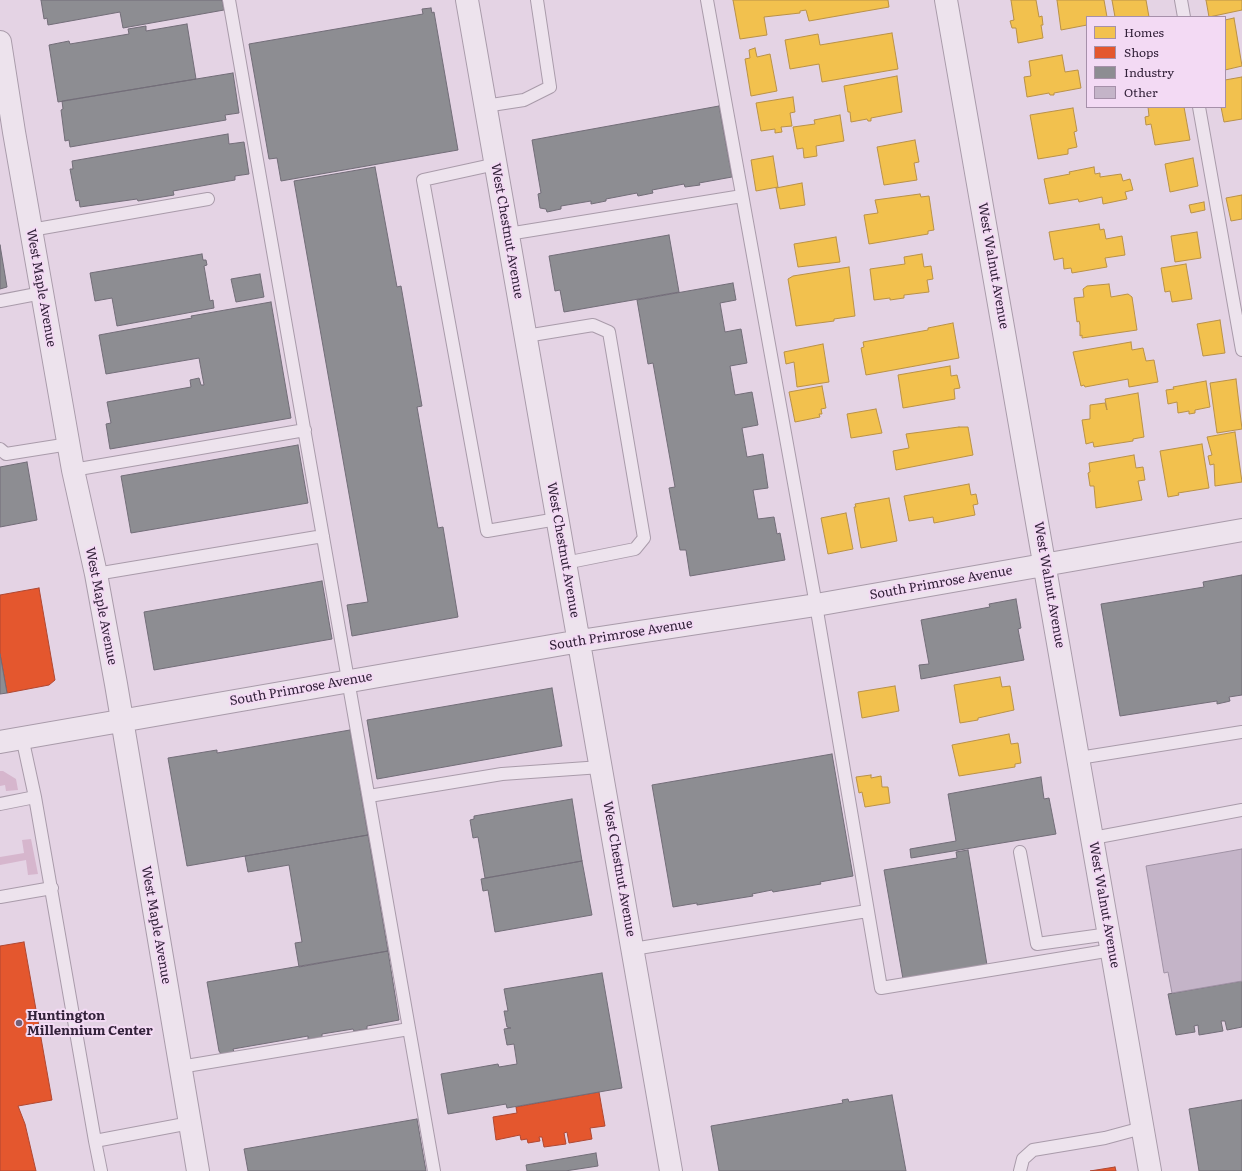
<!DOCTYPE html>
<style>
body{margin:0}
#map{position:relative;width:1242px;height:1171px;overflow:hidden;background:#e4d3e4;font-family:Literata,serif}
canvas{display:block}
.legend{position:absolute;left:1086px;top:16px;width:140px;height:92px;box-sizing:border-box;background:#f3daf4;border:1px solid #a690aa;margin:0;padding:5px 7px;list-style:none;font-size:12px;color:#33223a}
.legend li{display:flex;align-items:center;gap:8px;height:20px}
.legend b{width:20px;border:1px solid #a690aa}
</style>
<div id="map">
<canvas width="1242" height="1171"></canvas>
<ul class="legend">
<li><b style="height:11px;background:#f2c14e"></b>Homes</li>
<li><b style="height:11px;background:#e4572e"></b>Shops</li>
<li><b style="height:11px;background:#8d8d92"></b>Industry</li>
<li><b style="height:11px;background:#c4b4c8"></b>Other</li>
</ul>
</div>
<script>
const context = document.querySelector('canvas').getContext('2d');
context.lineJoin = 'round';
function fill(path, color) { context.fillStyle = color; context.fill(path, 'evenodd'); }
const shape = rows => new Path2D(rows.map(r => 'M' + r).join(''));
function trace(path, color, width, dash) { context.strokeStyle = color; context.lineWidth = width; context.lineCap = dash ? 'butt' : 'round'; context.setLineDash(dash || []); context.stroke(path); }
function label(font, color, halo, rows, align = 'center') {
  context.font = font + ' Literata,serif'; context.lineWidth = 4; context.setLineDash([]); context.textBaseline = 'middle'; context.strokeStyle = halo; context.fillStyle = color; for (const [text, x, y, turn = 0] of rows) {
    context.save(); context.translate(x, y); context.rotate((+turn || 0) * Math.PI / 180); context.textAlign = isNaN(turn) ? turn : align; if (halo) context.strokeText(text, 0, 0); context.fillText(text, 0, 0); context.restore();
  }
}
fill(shape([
 [0,771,3,771,16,779,18,790,6,791,5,785,0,786],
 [31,839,38,874,28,875,26,860,0,865,0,857,24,853,22,840]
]), '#d6b6cd');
const homes = shape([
 [733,0,888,0,889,7,809,21,806,10,800,11,800,13,764,17,767,35,740,39,733,0],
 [1011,0,1036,0,1039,17,1042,16,1043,25,1041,25,1043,38,1018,43,1016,28,1012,28,1010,21,1014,20,1011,0],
 [1057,0,1104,0,1107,17,1087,17,1087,25,1061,30,1057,0],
 [1112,0,1146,0,1149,17,1115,17,1112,0],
 [1206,0,1242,0,1242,10,1209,17,1206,0],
 [1234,18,1242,66,1225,70,1225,20,1234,18],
 [892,33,898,69,822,82,819,64,790,69,785,40,818,34,820,45,892,33],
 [755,48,757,57,770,54,777,91,751,96,745,59,750,58,749,50,755,48],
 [1062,55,1065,72,1078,70,1081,88,1054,93,1054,95,1050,95,1049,93,1027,97,1024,77,1031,76,1029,61,1062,55],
 [897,76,902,112,871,118,871,121,868,121,867,119,851,122,850,112,848,112,844,86,897,76],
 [1242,77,1242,119,1224,122,1221,107,1225,107,1225,80,1242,77],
 [793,97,795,112,790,113,792,126,781,127,782,132,775,133,775,129,761,131,756,103,793,97],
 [1148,107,1184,107,1190,140,1155,145,1151,124,1146,125,1145,117,1149,116,1148,107],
 [1073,108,1077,131,1074,132,1077,147,1068,149,1068,154,1038,159,1030,115,1073,108],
 [840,115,844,141,816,146,817,156,804,158,803,148,797,149,793,127,815,124,814,120,840,115],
 [915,140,919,162,914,163,917,180,884,185,877,147,915,140],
 [773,156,778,187,756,191,751,160,773,156],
 [1193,158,1198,186,1170,192,1165,164,1193,158],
 [1094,167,1095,174,1100,173,1100,177,1121,174,1123,181,1130,179,1133,190,1125,192,1127,199,1103,204,1102,197,1079,202,1078,199,1049,204,1044,179,1070,174,1069,172,1094,167],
 [802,183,805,205,780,209,776,188,802,183],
 [920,194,921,197,929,196,934,230,928,231,928,234,869,244,864,215,878,213,875,200,920,194],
 [1242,195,1242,219,1231,221,1226,198,1242,195],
 [1204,202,1205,210,1191,213,1189,205,1204,202],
 [1099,224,1100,230,1104,229,1106,239,1122,236,1125,255,1105,258,1107,267,1072,273,1071,268,1064,269,1063,258,1054,260,1049,232,1099,224],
 [1197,232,1201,258,1175,262,1171,236,1197,232],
 [836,237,840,262,798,267,794,244,836,237],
 [922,254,924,267,931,266,933,279,927,280,929,292,904,295,904,298,890,300,890,298,874,300,870,269,905,264,904,257,922,254],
 [1186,264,1192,299,1172,302,1170,291,1165,292,1161,268,1186,264],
 [849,267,855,316,834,319,834,321,796,326,788,279,793,276,849,267],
 [1109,284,1111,297,1128,294,1132,297,1137,330,1082,338,1082,335,1080,336,1080,325,1079,321,1077,322,1074,298,1084,297,1083,289,1087,286,1109,284],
 [1220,320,1225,353,1203,356,1197,324,1220,320],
 [953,323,959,358,866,375,861,348,864,347,863,342,928,330,928,328,953,323],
 [1131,342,1132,350,1143,348,1146,361,1154,360,1158,382,1129,387,1128,379,1085,387,1084,385,1081,386,1073,352,1131,342],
 [823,344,829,382,797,387,794,362,786,364,784,352,823,344],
 [950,366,951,376,957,375,960,388,954,389,955,399,903,408,898,375,950,366],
 [1236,379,1242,429,1217,433,1210,383,1236,379],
 [1206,381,1210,407,1195,410,1195,413,1189,414,1189,411,1178,413,1177,402,1168,404,1166,390,1174,389,1173,387,1206,381],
 [822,386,826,408,821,409,822,414,819,414,820,417,795,422,789,392,822,386],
 [1138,393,1144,437,1133,439,1133,441,1094,447,1093,442,1086,444,1082,420,1090,419,1090,405,1105,403,1107,410,1105,399,1138,393],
 [876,409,882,433,851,438,847,414,876,409],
 [959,427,968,427,973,455,896,470,893,451,909,448,906,434,959,427],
 [1235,432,1242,482,1215,486,1214,464,1210,465,1208,456,1212,455,1207,437,1235,432],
 [1202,444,1209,488,1178,493,1179,495,1168,497,1160,451,1202,444],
 [1134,455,1136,468,1143,467,1145,480,1138,481,1142,500,1096,508,1094,486,1090,486,1088,473,1090,472,1089,463,1134,455],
 [969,484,971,495,976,494,978,504,973,505,975,515,934,523,933,517,909,521,904,496,969,484],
 [889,498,897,541,861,548,854,507,856,507,855,504,889,498],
 [846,513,853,549,828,554,821,518,846,513],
 [1000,677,1002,687,1010,686,1014,710,978,718,978,720,960,723,954,685,1000,677],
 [895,686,899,711,862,718,858,692,895,686],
 [1009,734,1011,744,1018,743,1021,763,1015,764,1015,767,959,776,952,745,1009,734],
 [871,775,871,778,881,776,882,787,888,787,890,803,865,807,862,792,859,793,856,777,871,775]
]);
fill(homes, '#f2c14e');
trace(homes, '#b99148', 1);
const shops = shape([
 [39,588,55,680,49,685,7,693,0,654,0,595,39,588],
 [24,942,52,1100,18,1106,25,1124,36,1171,0,1171,0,946,24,942],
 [599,1092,605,1126,590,1128,592,1139,569,1143,567,1132,564,1133,566,1144,544,1147,542,1137,539,1137,540,1141,528,1143,527,1139,521,1140,520,1135,496,1140,493,1117,517,1113,516,1107,599,1092],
 [1115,1167,1116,1171,1090,1171,1115,1167]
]);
fill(shops, '#e4572e');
trace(shops, '#af4732', 1);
const industry = shape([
 [41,0,222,0,224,10,123,28,120,12,48,25,47,18,44,19,41,0],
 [431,8,432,13,434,12,458,150,281,181,277,158,269,159,249,44,423,14,422,9,431,8],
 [187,24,196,79,58,102,49,45,69,41,70,44,129,34,128,29,146,26,146,31,187,24],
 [233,73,239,113,225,115,226,120,70,147,69,140,65,141,61,110,63,109,62,101,233,73],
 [719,106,732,177,699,183,700,185,685,187,684,184,652,190,653,193,638,196,637,193,606,199,606,201,591,204,591,201,561,206,561,209,547,212,546,209,540,208,538,194,541,193,532,140,719,106],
 [228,134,229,144,244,142,249,174,235,176,235,180,173,191,174,195,138,201,137,199,80,207,79,200,76,201,70,169,73,169,72,161,228,134],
 [375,167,397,287,401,286,422,406,417,407,438,528,443,527,458,617,352,636,347,605,368,602,294,181,375,167],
 [669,235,679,292,564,312,560,290,555,291,549,256,669,235],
 [0,245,7,287,0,289,0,245],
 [202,254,203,260,206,260,207,265,204,266,210,301,213,300,214,308,117,326,112,298,95,301,90,273,202,254],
 [260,274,264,297,236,302,231,279,260,274],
 [733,283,736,300,720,303,725,332,741,329,747,363,730,366,735,395,752,392,758,425,742,428,747,457,763,454,768,488,753,490,758,519,774,517,777,534,780,533,785,560,690,576,686,550,680,550,669,488,675,487,653,363,648,364,637,300,733,283],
 [271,302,291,418,110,449,106,424,111,423,107,402,191,387,190,380,199,378,201,385,204,385,199,358,106,374,99,335,192,318,191,316,271,302],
 [298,445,308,503,131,533,121,476,298,445],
 [27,462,37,520,0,527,0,467,27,462],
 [1242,575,1242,695,1229,697,1230,701,1226,702,1217,704,1217,701,1120,716,1101,604,1204,587,1203,582,1242,575],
 [322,581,332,639,154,670,144,612,322,581],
 [1016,599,1021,628,1018,629,1024,660,921,679,919,665,929,664,921,620,990,607,989,604,1016,599],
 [0,654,7,693,0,694,0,654],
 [552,688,562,746,377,779,367,720,552,688],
 [350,730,368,835,187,866,168,758,217,750,217,753,350,730],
 [832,754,853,876,820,882,821,884,773,892,772,890,752,894,753,896,697,905,697,903,673,907,652,785,832,754],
 [1041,777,1044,799,1049,798,1056,834,911,858,910,849,956,841,948,794,1041,777],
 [572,799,582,861,485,878,478,837,473,838,470,820,474,819,474,816,572,799],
 [368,835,388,951,299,967,295,943,302,942,289,865,248,872,245,856,368,835],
 [968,850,987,965,903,979,884,870,957,858,956,852,968,850],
 [582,861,592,915,495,932,488,890,483,891,481,879,582,861],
 [388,951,399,1020,367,1026,367,1029,354,1031,353,1029,322,1034,322,1037,308,1039,308,1036,233,1049,234,1052,221,1054,219,1051,207,982,388,951],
 [602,973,622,1088,507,1108,506,1104,448,1114,441,1074,498,1064,499,1067,517,1064,514,1044,507,1045,504,1029,511,1028,507,1027,504,1011,508,1011,504,989,602,973],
 [1242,981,1242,1027,1227,1030,1225,1021,1221,1021,1223,1031,1199,1035,1198,1025,1194,1026,1195,1032,1176,1035,1168,994,1242,981],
 [892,1095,906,1171,719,1171,711,1126,843,1103,842,1100,848,1099,849,1102,892,1095],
 [1242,1100,1242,1171,1199,1171,1189,1109,1242,1100],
 [417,1119,426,1171,248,1171,244,1149,417,1119],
 [596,1153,598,1166,565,1171,527,1171,526,1165,596,1153]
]);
fill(industry, '#8d8d92');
trace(industry, '#726d78', 1);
const building = shape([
 [1242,849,1242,981,1172,993,1168,972,1164,973,1146,866,1242,849]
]);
fill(building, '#c4b4c8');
trace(building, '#a092a5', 1);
const lane = shape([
 [229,0,434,1171],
 [707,0,816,605,881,988,1112,950],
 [1181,0,1184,17],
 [485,106,524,100,550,87,537,0],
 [1199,107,1242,350],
 [496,164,423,180,487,531,557,519],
 [31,230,208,199],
 [508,234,742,196],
 [0,301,42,293],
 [526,336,593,325,609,332,644,538,635,549,565,563],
 [0,449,6,454,69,444],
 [73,470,305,430],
 [96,574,323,536],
 [22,737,35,797,95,1141],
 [1079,758,1242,732],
 [369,796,502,774,601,767],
 [0,804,35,797],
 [1093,838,1242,810],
 [1020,852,1037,944,1109,934],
 [0,897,52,888],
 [633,949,867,911],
 [180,1067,409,1029],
 [101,1171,95,1141,190,1123],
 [1020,1171,1023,1159,1033,1150,1105,1138,1142,1128]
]);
const street = shape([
 [467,0,671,1171],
 [946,0,1150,1171],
 [0,42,14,132,73,470,96,574,116,684,198,1171],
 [0,742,580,641,816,605,1242,530]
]);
trace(lane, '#a99baa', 14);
trace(street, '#a99baa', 24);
trace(lane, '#ede3ed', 12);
trace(street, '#ede3ed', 22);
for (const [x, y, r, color] of [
 [19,1023,4,"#716076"]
]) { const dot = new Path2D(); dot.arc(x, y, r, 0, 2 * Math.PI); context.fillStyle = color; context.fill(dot); trace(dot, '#f3daf4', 1.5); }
label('13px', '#33223a', '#f3daf4', [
 ["West Chestnut Avenue",507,231,80],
 ["West Walnut Avenue",993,266,80],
 ["West Maple Avenue",41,288,80],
 ["West Chestnut Avenue",563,550,80],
 ["South Primrose Avenue",941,583,-10],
 ["West Walnut Avenue",1049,585,80],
 ["West Maple Avenue",101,606,79],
 ["South Primrose Avenue",621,635,-9],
 ["South Primrose Avenue",301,689,-10],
 ["West Chestnut Avenue",619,869,80],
 ["West Walnut Avenue",1104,905,80],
 ["West Maple Avenue",156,925,80]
]);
label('bold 13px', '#33223a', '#f3daf4', [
 ["Huntington",27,1016],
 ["Millennium Center",27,1031]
], 'left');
</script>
